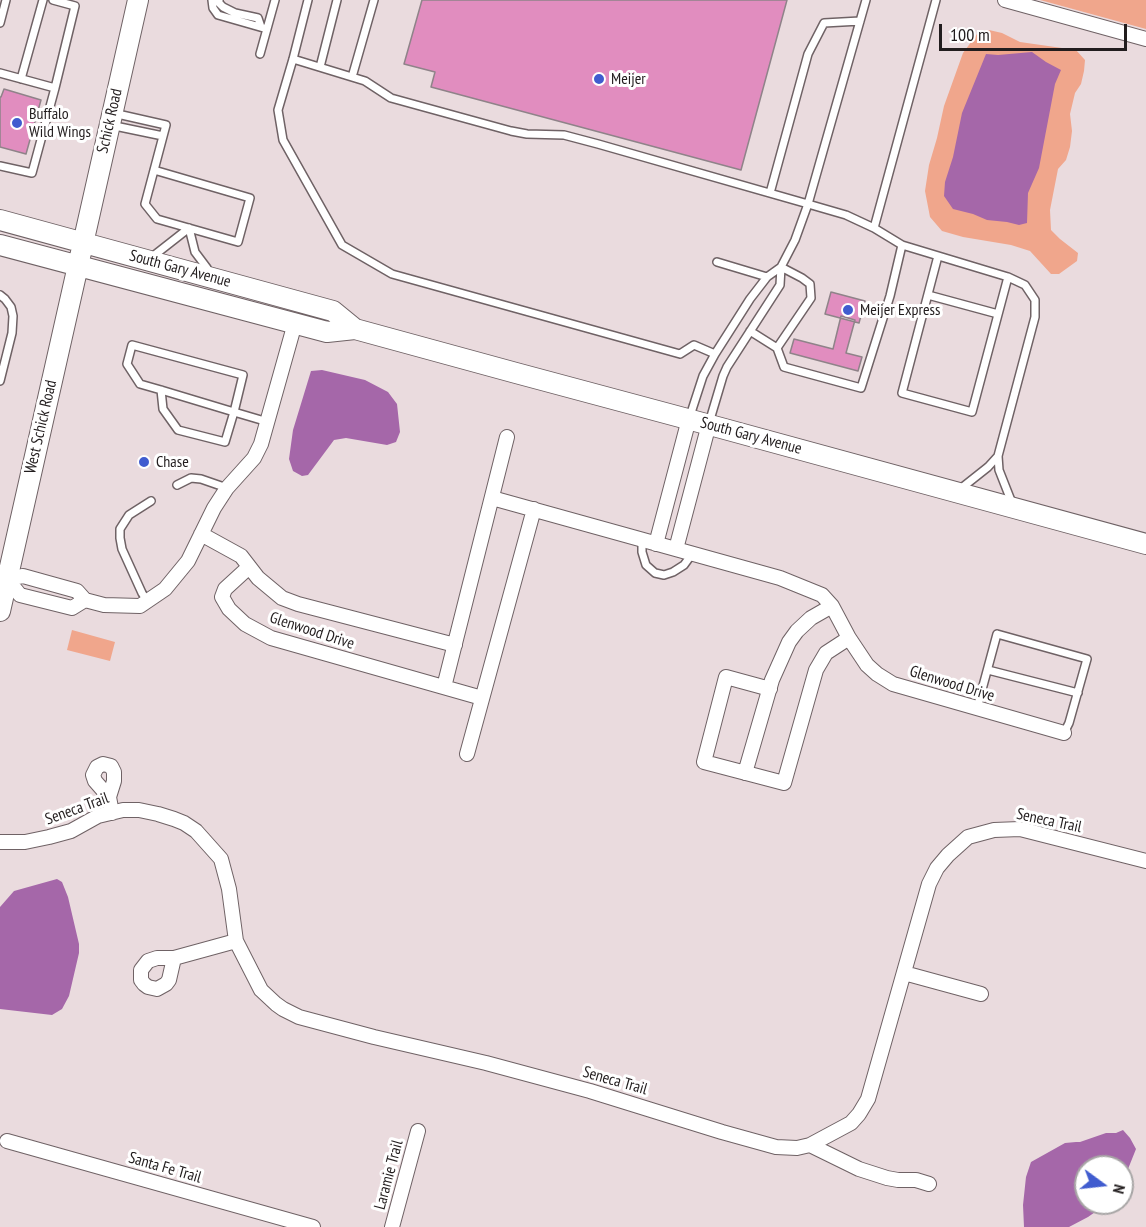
<!DOCTYPE html>
<style>
body{margin:0}
#map{position:relative;width:1146px;height:1227px;overflow:hidden;background:#eadbde;font-family:"PT Sans Narrow",sans-serif}
canvas{display:block}
.north{position:absolute;left:1074px;top:1155px;width:60px;height:60px;box-sizing:border-box;background:#fff;border:2px solid #a7a5a5;border-radius:50%;rotate:105deg;font-size:16px;font-weight:700;line-height:24px;text-align:center;color:#221d1e}
.north::after{content:'';display:block;margin:auto;width:21px;height:27px;background:#405ccf;clip-path:polygon(50% 0,100% 100%,50% 72%,0 100%)}
.scale{position:absolute;left:939px;top:24px;width:188px;height:27px;box-sizing:border-box;border:3px solid #221d1e;border-top:0;padding-left:8px;font-size:18px;line-height:21px;white-space:nowrap;color:#221d1e;-webkit-text-stroke:4px #fff;paint-order:stroke}
</style>
<div id="map">
<canvas width="1146" height="1227"></canvas>
<div class="north">N</div>
<div class="scale">100 m</div>
</div>
<script>
const context = document.querySelector('canvas').getContext('2d');
context.lineJoin = 'round';
function fill(path, color) { context.fillStyle = color; context.fill(path, 'evenodd'); }
const shape = rows => new Path2D(rows.map(r => 'M' + r).join(''));
function trace(path, color, width, dash) { context.strokeStyle = color; context.lineWidth = width; context.lineCap = dash ? 'butt' : 'round'; context.setLineDash(dash || []); context.stroke(path); }
function label(font, color, halo, rows, align = 'center') {
  context.font = font + ' "PT Sans Narrow",sans-serif'; context.lineWidth = 6; context.setLineDash([]); context.textBaseline = 'middle'; context.strokeStyle = halo; context.fillStyle = color; for (const [text, x, y, turn = 0] of rows) {
    context.save(); context.translate(x, y); context.rotate((+turn || 0) * Math.PI / 180); context.textAlign = isNaN(turn) ? turn : align; if (halo) context.strokeText(text, 0, 0); context.fillText(text, 0, 0); context.restore();
  }
}
fill(shape([
 [1040,0,1146,0,1146,29],
 [989,30,1002,33,1020,42,1076,50,1085,60,1084,71,1081,84,1075,93,1070,114,1072,131,1070,147,1066,160,1058,169,1050,210,1051,230,1060,239,1078,253,1077,261,1059,274,1051,274,1030,251,1011,245,963,237,942,231,930,217,925,191,929,165,937,138,944,106,963,53,977,34],
 [72,630,115,642,110,661,67,650]
]), '#f0a68c');
fill(shape([
 [1032,52,1046,62,1061,70,1055,84,1039,168,1028,193,1027,223,1019,225,1007,222,987,220,973,214,953,209,944,196,945,182,953,157,962,113,986,54,998,55],
 [322,370,365,380,388,392,397,404,400,432,396,442,387,445,346,438,334,440,308,475,302,476,293,471,289,459,293,430,311,371],
 [57,879,62,882,68,897,79,944,79,953,69,996,62,1009,52,1015,0,1009,0,907,14,891],
 [1123,1130,1130,1138,1136,1149,1122,1184,1122,1167,1086,1167,1086,1203,1108,1203,1088,1217,1069,1227,1024,1227,1023,1205,1026,1177,1031,1162,1065,1143,1076,1142,1080,1142,1106,1133,1116,1133]
]), '#a567a9');
const building = shape([
 [422,0,787,0,741,170,431,87,435,72,404,64,422,0],
 [4,89,41,100,26,154,0,147,0,97,1,97,4,89],
 [831,292,865,301,859,323,825,314,831,292],
 [841,316,855,320,846,353,862,357,858,371,790,353,794,339,833,349,841,316]
]);
fill(building, '#e18dbf');
trace(building, '#8f8389', 1.5);
const lane = shape([
 [212,0,213,8,218,15,267,29],
 [219,0,219,3,223,7,235,13,258,18,261,27],
 [308,0,293,59,278,110,283,140,342,245,392,274,680,354,694,345,715,354],
 [0,23,6,0],
 [260,54,275,0],
 [293,59,365,81,391,98,420,106,511,131,527,134,564,135,598,144,808,204,795,240,781,267,780,285,727,367,723,376,709,423],
 [320,67,337,0],
 [0,73,55,88,75,6,53,0],
 [352,77,374,0],
 [21,79,43,0],
 [113,113,166,125,145,204,157,219,238,242,250,198,154,170],
 [110,125,163,136],
 [0,166,32,173,55,88],
 [770,193,808,54,824,23,860,21],
 [874,228,936,0],
 [902,245,1008,277,1025,285,1035,300,1035,317,998,456,999,470,1012,503],
 [938,256,902,393,972,412,1008,277],
 [152,257,189,228,195,252,207,268,209,274],
 [717,262,767,277],
 [0,295,5,299,11,307,13,316,12,333,0,381],
 [928,295,998,314],
 [750,331,777,348,784,367,861,388,890,296,902,245,874,228,846,215,808,204,866,0],
 [777,348,811,298,810,284,802,278,781,267],
 [161,390,163,409,178,430,225,442,234,412,243,375,132,345,127,364,140,384,161,390,234,412,268,422],
 [689,419,703,376,715,354,750,299,767,277,781,267],
 [177,485,191,478,201,479,227,488],
 [959,490,988,467,998,456],
 [642,540,642,552,646,565,655,573,664,575,673,572,684,565,692,554],
 [147,601,142,593,122,549,120,538,120,529,129,515,151,501],
 [988,670,1078,693],
 [977,708,997,634,1087,659,1069,723,1064,733]
]);
const street = shape([
 [1005,0,1146,39],
 [492,498,780,578,822,595,832,606,849,638,867,665,877,674,893,684,1064,733],
 [201,534,241,556,258,578,282,598,298,604,455,645],
 [656,544,689,419],
 [676,549,709,424],
 [249,567,225,589,222,597,229,609,245,624,271,638,482,698],
 [85,600,72,608,20,595,7,579,23,576,77,591,85,600,104,605,140,606,165,589,188,561,214,508,227,488,254,458,261,444,295,323],
 [444,687,507,437],
 [770,689,726,677,704,762,784,783,816,670,826,653,849,638],
 [467,754,534,509],
 [745,773,772,680,789,642,797,631,811,618,832,606],
 [109,797,114,781,114,772,111,766,103,764,97,767,93,775,95,781,109,797,112,813],
 [0,842,25,842,49,837,71,831,98,816,123,810,139,810,158,814,174,819,184,823,196,831,221,859,229,889,236,941,261,990,276,1004,283,1009,299,1017,374,1037,486,1063,590,1091,722,1132,776,1147,797,1148,810,1145,851,1123,859,1114,868,1099,929,884,937,868,948,855,968,837,994,830,1020,829,1146,861],
 [174,958,169,980,166,984,157,989,148,987,144,984,141,980,141,970,148,961,157,958,174,958,236,941],
 [904,973,981,994],
 [7,1141,313,1227],
 [810,1145,859,1169,887,1178,898,1180,916,1180,929,1184],
 [392,1227,418,1131]
]);
const secondary = shape([
 [0,220,333,311,355,329],
 [0,245,327,332,355,329,516,373,721,428,1146,544],
 [0,611,138,0]
]);
trace(lane, '#6f6265', 10);
trace(street, '#6f6265', 16);
trace(secondary, '#6f6265', 22);
trace(lane, '#fff', 7);
trace(street, '#fff', 14);
trace(secondary, '#fff', 20);
for (const [x, y, r, color] of [
 [599,79,6,"#405ccf"],
 [17,123,6,"#405ccf"],
 [848,310,6,"#405ccf"],
 [144,462,6,"#405ccf"]
]) { const dot = new Path2D(); dot.arc(x, y, r, 0, 2 * Math.PI); context.fillStyle = color; context.fill(dot); trace(dot, '#fff', 2); }
label('16px', '#221d1e', '#fff', [
 ["Meijer",611,79],
 ["Buffalo",29,114],
 ["Wild Wings",29,132],
 ["Meijer Express",860,310],
 ["Chase",156,462]
], 'left');
label('16px', '#221d1e', '#fff', [
 ["Schick Road",110,121,-77],
 ["South Gary Avenue",180,269,15],
 ["West Schick Road",41,427,-77],
 ["South Gary Avenue",751,436,15],
 ["Glenwood Drive",312,631,18],
 ["Glenwood Drive",952,684,17],
 ["Seneca Trail",77,809,-20],
 ["Seneca Trail",1049,821,12],
 ["Seneca Trail",615,1081,16],
 ["Santa Fe Trail",165,1168,16],
 ["Laramie Trail",389,1175,-75]
]);
</script>
